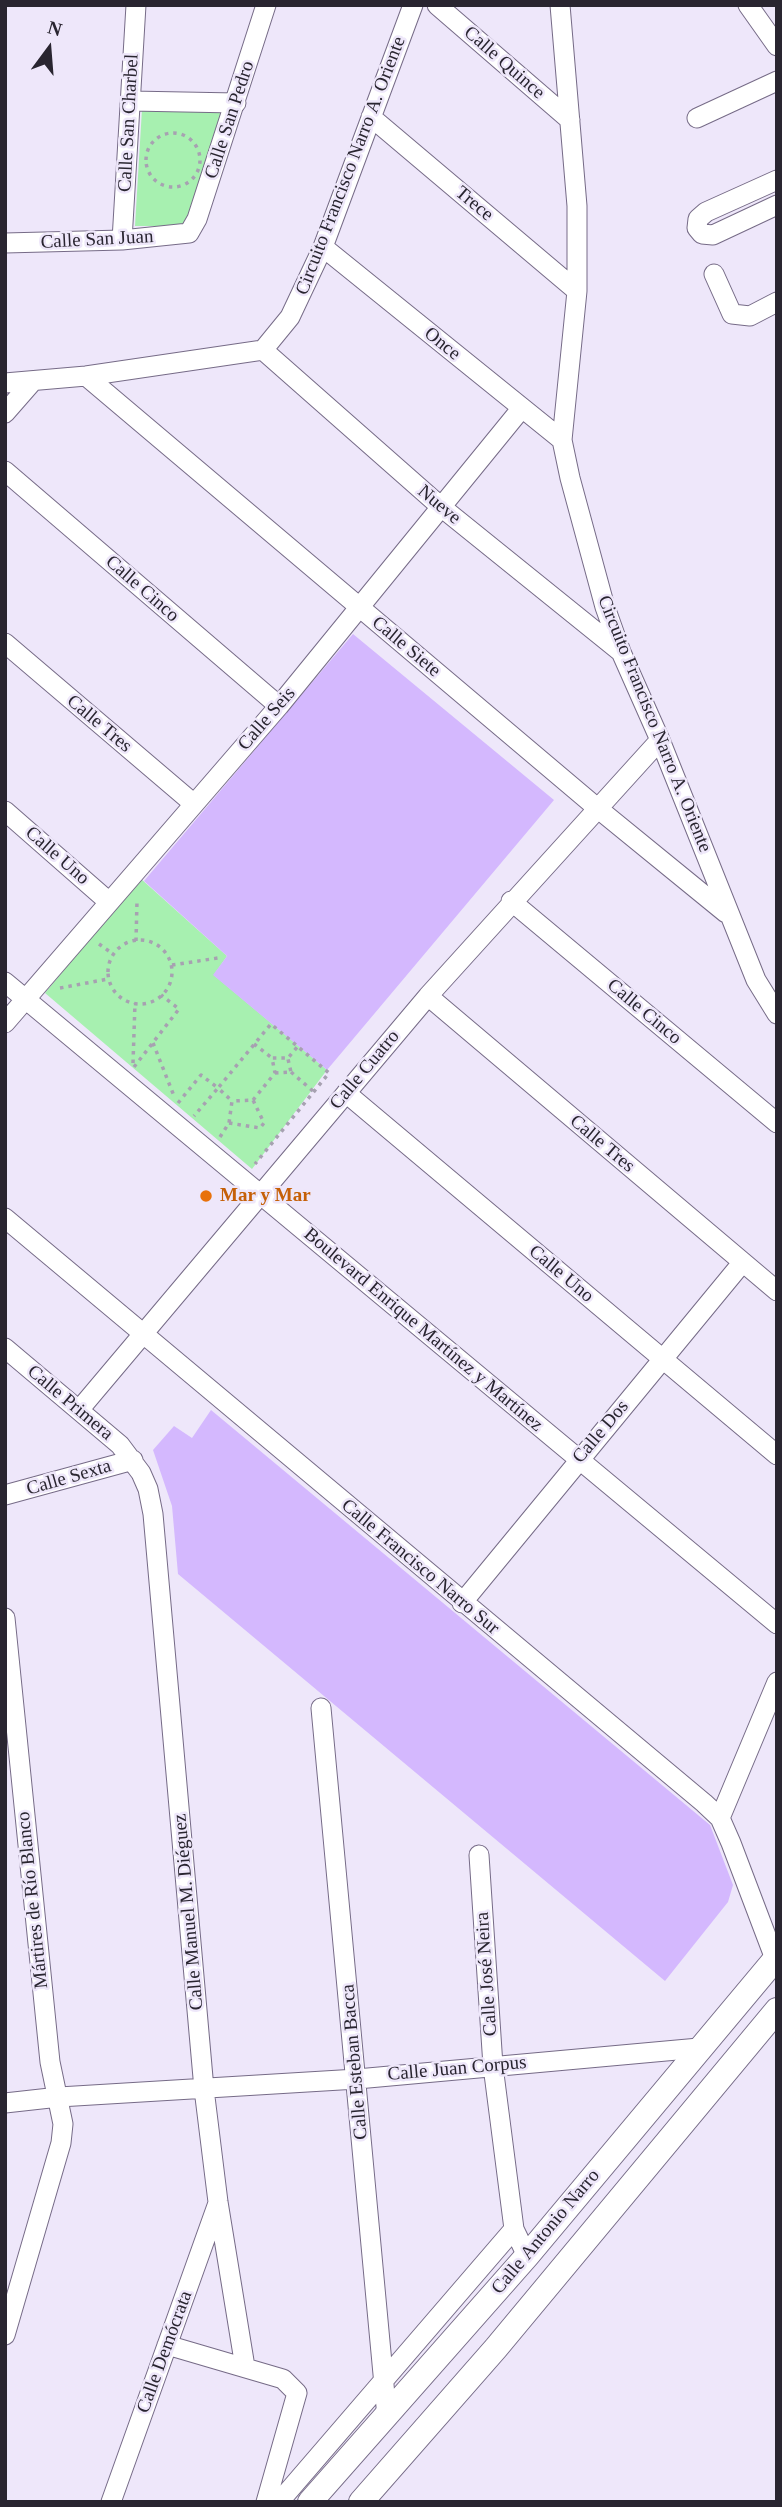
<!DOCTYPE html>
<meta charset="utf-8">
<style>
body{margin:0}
#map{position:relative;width:782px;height:2507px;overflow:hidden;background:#eee7fa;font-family:Georgia,serif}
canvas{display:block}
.frame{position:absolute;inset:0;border:7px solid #292530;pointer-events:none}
.north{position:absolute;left:14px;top:14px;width:70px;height:70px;-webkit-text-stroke:5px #eee7fa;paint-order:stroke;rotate:16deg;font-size:19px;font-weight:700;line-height:28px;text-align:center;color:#292530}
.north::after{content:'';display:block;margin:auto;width:24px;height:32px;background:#292530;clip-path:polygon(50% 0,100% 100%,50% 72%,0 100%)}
</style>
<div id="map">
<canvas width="782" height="2507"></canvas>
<div class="frame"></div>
<div class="north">N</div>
</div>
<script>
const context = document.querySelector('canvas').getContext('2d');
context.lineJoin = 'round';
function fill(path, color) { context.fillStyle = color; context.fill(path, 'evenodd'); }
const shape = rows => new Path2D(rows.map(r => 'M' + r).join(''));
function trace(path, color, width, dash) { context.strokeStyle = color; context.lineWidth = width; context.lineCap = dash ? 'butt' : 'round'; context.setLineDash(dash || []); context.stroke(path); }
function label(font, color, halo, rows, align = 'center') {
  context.font = font + ' Georgia,serif'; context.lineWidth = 5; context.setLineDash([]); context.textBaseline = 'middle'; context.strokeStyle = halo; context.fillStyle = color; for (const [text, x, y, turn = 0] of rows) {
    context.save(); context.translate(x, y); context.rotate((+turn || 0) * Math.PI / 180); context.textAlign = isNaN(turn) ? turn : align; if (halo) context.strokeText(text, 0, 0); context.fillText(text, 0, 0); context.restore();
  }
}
fill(shape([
 [142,109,222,109,187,226,135,226],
 [140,878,227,956,214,975,327,1070,252,1169,45,993]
]), '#a7f0b0');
fill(shape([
 [353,634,554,800,327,1070,213,975,227,956,144,881],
 [211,1410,710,1825,733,1885,728,1902,665,1981,178,1574,172,1506,153,1450,174,1426,192,1438]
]), '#d4b8fe');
const minor = shape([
 [437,5,570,120],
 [560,5,577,206,577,291,562,440,570,478,605,607,621,652,660,740,756,980,777,1014],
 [748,5,777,46],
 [131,101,236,103],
 [371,117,577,291],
 [697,118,777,81],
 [777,180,706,212,698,219,697,228,702,234,713,235,777,205],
 [122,240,136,5],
 [5,243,122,240,189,233,197,219,266,5],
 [323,247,562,440],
 [714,274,732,314,750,316,777,302],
 [263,350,440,506,621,652],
 [86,376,596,807,726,913],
 [5,383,86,376,263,350,290,317,323,247,413,5],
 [5,413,33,381],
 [5,471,279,706],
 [5,643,194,804],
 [5,811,109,902],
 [511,901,777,1123],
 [5,982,777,1624],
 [428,996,777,1291],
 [5,1023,279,706,521,409],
 [346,1093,777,1455],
 [5,1218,704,1803,720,1818,731,1843,775,1959],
 [5,1348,120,1445,141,1473,148,1489,153,1514,204,2089,218,2202,245,2367],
 [79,1410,428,996,660,740],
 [5,1495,133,1460],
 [462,1603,742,1263],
 [5,1618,50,2062,63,2124,61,2143,5,2335],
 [321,1708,387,2417],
 [720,1818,777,1682],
 [479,1855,493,2066,514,2229,527,2256],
 [5,2103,59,2097,357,2079,699,2048],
 [167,2345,283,2379,297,2393,266,2502],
 [111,2502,218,2203],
 [279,2502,514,2229]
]);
const major = shape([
 [310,2502,527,2256,777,1957],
 [361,2502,496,2348,777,2010]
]);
trace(minor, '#766b87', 21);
trace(major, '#766b87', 26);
trace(shape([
 '146 160a27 27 0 1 1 54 0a27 27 0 1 1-54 0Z',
 '108 972a32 32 0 1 1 64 0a32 32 0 1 1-64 0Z',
 [136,941,137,901],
 [99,944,113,954],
 [172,965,218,958],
 [60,988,108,979],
 [153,1043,174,1096],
 [254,1044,272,1058],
 [133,1063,135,1003],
 [134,1067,179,1009,161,995],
 [291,1072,314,1092],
 [275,1073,291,1072,288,1059],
 [253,1100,275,1073,272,1058,288,1058,298,1046],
 [178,1103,201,1075,218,1088,194,1116],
 [229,1123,260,1128,264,1123,253,1100,232,1101],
 [220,1137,229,1123,232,1101,218,1088,271,1024,329,1073,255,1164]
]), '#a7a1b1', 3.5, [3.5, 5]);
trace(minor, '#fff', 19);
trace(major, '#fff', 24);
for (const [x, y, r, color] of [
 [206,1196,7,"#e8710a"]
]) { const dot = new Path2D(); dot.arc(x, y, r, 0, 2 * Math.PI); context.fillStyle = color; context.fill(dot); trace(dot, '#eee7fa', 2.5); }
label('19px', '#292530', '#eee7fa', [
 ["Calle Quince",504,63,41],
 ["Calle San Pedro",230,120,-72],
 ["Calle San Charbel",129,123,-87],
 ["Circuito Francisco Narro A. Oriente",351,166,-69],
 ["Trece",474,204,40],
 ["Calle San Juan",97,240,-3],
 ["Once",442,344,39],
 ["Nueve",439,505,40],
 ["Calle Cinco",142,589,41],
 ["Calle Siete",406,647,40],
 ["Calle Seis",267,719,-49],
 ["Calle Tres",99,724,40],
 ["Circuito Francisco Narro A. Oriente",654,724,68],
 ["Calle Uno",57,856,41],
 ["Calle Cinco",644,1012,40],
 ["Calle Cuatro",365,1070,-50],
 ["Calle Tres",602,1144,40],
 ["Calle Uno",561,1274,40],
 ["Boulevard Enrique Martínez y Martínez",423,1330,40],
 ["Calle Primera",70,1403,40],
 ["Calle Dos",601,1432,-50],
 ["Calle Sexta",69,1478,-16],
 ["Calle Francisco Narro Sur",420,1567,40],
 ["Mártires de Río Blanco",33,1900,-96],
 ["Calle Manuel M. Diéguez",189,1912,-95],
 ["Calle José Neira",487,1974,-94],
 ["Calle Esteban Bacca",355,2062,-95],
 ["Calle Juan Corpus",457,2069,-5],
 ["Calle Antonio Narro",546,2232,-50],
 ["Calle Demócrata",165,2352,-70]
]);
label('bold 19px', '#c56008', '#eee7fa', [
 ["Mar y Mar",220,1196]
], 'left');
</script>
